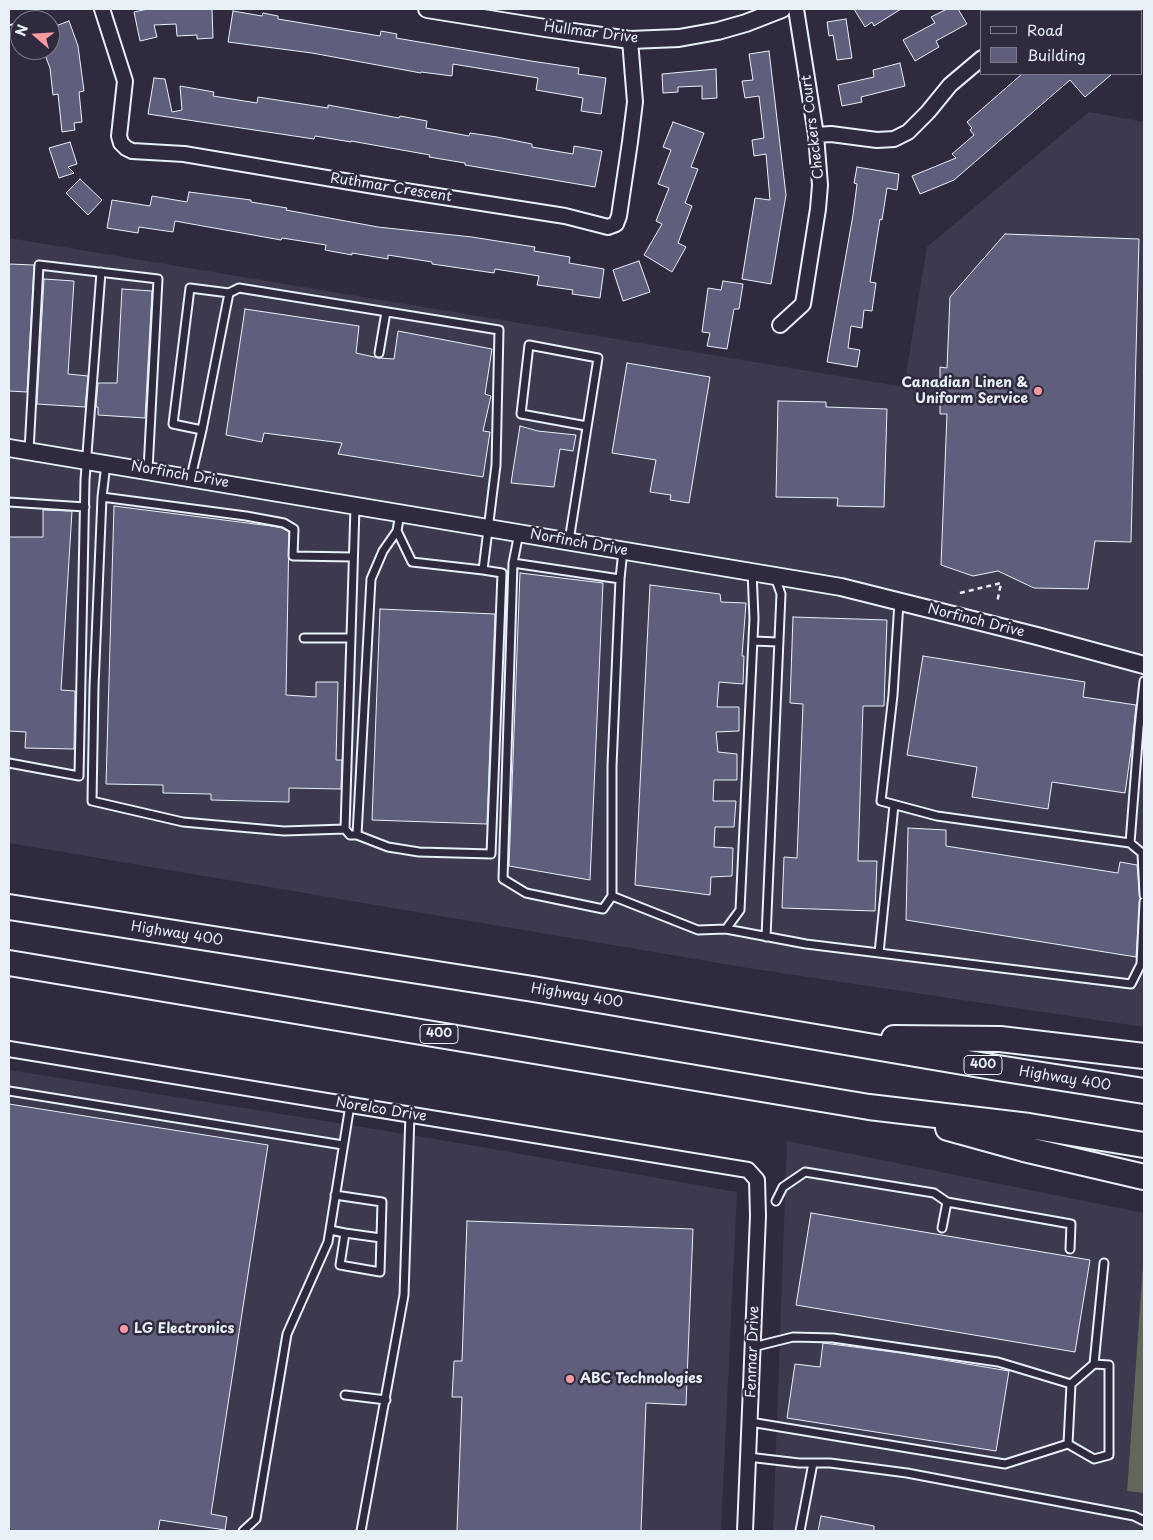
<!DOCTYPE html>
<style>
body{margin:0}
#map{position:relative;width:1153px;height:1540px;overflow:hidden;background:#2f2a3d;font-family:"Playpen Sans",sans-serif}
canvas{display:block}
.frame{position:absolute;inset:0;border:10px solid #e8f1f8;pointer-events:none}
.legend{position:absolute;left:980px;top:10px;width:162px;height:65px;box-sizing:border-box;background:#2f2a3d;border:1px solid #797a88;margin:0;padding:6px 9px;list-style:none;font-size:15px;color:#e8f1f8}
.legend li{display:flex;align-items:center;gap:10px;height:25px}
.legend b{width:25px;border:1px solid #797a88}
.north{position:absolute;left:10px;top:10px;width:50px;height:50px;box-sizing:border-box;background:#2f2a3d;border:1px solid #797a88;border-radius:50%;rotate:289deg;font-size:14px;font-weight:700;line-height:20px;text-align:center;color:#e8f1f8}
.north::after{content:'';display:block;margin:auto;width:18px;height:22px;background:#ff9aa2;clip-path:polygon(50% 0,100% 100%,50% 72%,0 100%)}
</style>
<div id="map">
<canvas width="1153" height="1540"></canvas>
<div class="frame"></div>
<ul class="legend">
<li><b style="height:6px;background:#2f2a3d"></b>Road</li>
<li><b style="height:14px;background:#5f5f7d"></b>Building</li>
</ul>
<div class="north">N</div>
</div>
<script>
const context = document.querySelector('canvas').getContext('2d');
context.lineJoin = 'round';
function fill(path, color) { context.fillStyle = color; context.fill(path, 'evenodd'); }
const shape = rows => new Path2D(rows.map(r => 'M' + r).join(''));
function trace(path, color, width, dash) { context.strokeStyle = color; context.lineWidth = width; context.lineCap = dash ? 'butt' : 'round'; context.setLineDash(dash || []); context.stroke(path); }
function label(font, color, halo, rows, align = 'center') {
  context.font = font + ' "Playpen Sans",sans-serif'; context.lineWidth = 5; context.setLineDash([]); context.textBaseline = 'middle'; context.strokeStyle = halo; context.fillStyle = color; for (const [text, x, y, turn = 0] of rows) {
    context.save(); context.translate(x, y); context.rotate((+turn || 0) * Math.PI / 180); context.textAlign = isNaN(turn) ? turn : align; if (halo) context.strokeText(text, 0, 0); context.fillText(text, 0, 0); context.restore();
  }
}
fill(shape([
 [1089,112,1144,122,1144,1027,754,969,9,843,9,238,904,387,927,247],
 [9,1070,430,1138,737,1192,721,1531,9,1531],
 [787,1141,1144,1213,1144,1249,1127,1490,1144,1493,1144,1531,773,1531]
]), '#3d3a50');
fill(shape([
 [1144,1249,1144,1493,1127,1491]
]), '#61685b');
const building = shape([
 [148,9,212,9,213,38,197,39,197,35,177,36,176,24,154,25,157,37,140,41,134,12,148,9],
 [854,9,901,9,874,26,872,22,865,27,854,9],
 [947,9,958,9,967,24,936,41,939,47,915,61,903,40,935,23,931,17,947,9],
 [233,11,262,16,263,13,278,16,278,19,380,36,381,31,397,34,396,38,531,61,579,68,578,74,606,78,601,114,581,111,583,98,536,90,538,78,453,64,452,76,421,72,421,73,312,53,228,42,233,11],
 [846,19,852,58,837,60,833,35,829,36,827,22,846,19],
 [69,21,78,46,84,91,79,92,82,122,74,123,75,130,62,132,58,94,53,95,50,68,43,50,50,50,50,28,69,21],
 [769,51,786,195,771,284,742,279,755,198,770,200,766,154,754,156,752,140,764,138,759,96,745,98,742,81,753,80,749,54,769,51],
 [900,63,905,86,861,97,862,102,842,106,838,85,874,77,873,70,900,63],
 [716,69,717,98,702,99,702,86,678,87,678,92,663,93,662,74,716,69],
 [1022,74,1112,74,1085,97,1070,80,954,180,920,194,912,176,956,158,952,154,974,135,970,130,972,128,967,122,1022,74],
 [154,78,165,79,172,112,182,110,180,86,214,92,213,96,257,103,258,97,328,108,328,105,399,118,400,116,427,121,426,128,469,136,470,133,497,137,532,144,532,147,573,154,574,146,602,151,595,187,465,165,465,163,429,157,430,155,351,141,351,142,315,136,314,139,148,114,154,78],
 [673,122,704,133,691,167,698,169,685,203,692,206,678,243,686,247,672,272,644,255,662,224,656,221,669,188,658,184,671,150,663,147,673,122],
 [70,142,77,164,68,167,74,173,59,178,49,148,70,142],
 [857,167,899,174,897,190,887,188,882,220,880,219,870,282,876,283,872,311,864,310,862,328,851,326,848,348,860,350,857,367,827,362,853,215,857,184,854,183,857,167],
 [80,179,102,200,88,215,66,193,80,179],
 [189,192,251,200,251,202,287,208,286,210,378,227,472,237,535,247,534,251,570,257,569,263,604,269,600,298,572,294,573,290,537,285,539,276,495,269,494,273,432,264,432,262,388,255,388,259,352,253,352,255,325,250,326,245,282,238,281,240,175,221,173,232,139,227,138,233,107,228,112,200,150,206,152,196,187,202,189,192],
 [1005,234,1139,239,1131,542,1095,541,1088,589,1034,588,998,571,973,576,941,565,947,414,940,414,940,367,947,368,950,297,1005,234],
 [639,261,650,292,623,301,613,270,639,261],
 [9,264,34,265,27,392,9,391,9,264],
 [44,279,74,281,68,374,88,376,85,407,37,404,44,279],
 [723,281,743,284,739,309,734,309,727,349,707,346,710,333,702,332,708,288,721,290,723,281],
 [122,289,152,291,145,418,98,415,98,407,96,407,98,383,117,383,122,289],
 [245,309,359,326,356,353,379,358,394,359,398,331,492,349,485,394,491,396,483,431,490,432,483,477,338,454,342,443,264,433,262,442,226,435,245,309],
 [627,363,710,377,689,503,670,500,671,495,650,492,656,460,612,453,627,363],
 [778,401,826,402,826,407,887,409,884,507,837,506,838,498,776,497,778,401],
 [520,426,538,431,576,435,573,451,560,449,554,487,511,483,520,426],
 [114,506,271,526,282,528,289,532,286,695,316,697,316,682,338,682,336,760,342,760,341,789,289,788,289,802,211,800,211,794,163,793,163,785,106,784,114,506],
 [43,510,72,511,61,690,75,691,74,749,25,748,26,732,9,731,9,537,43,537,43,510],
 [520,573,603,583,590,880,509,866,520,573],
 [650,585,720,594,721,602,746,603,742,656,744,656,743,684,719,682,717,707,739,707,739,731,716,732,718,752,737,754,737,780,714,780,713,801,736,801,734,827,715,827,714,847,733,848,732,876,711,877,710,895,635,885,650,585],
 [380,609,495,614,487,824,372,820,380,609],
 [793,617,887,620,884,706,863,706,858,861,877,861,875,911,782,908,784,857,797,858,803,704,790,703,793,617],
 [923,656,1085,682,1083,697,1136,705,1132,744,1125,793,1052,782,1048,809,972,797,977,767,907,755,923,656],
 [908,828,946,830,946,846,1118,873,1120,862,1137,865,1140,898,1136,957,906,920,908,828],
 [9,1104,268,1145,211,1514,227,1517,225,1530,160,1520,158,1531,9,1531,9,1104],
 [811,1213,1090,1260,1075,1352,796,1305,811,1213],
 [467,1221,693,1229,686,1405,646,1403,641,1531,457,1531,462,1397,452,1397,454,1361,462,1361,467,1221],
 [823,1343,901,1353,1009,1371,996,1451,787,1418,795,1364,820,1367,823,1343],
 [821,1516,874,1526,874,1531,818,1531,821,1516]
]);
fill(building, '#5f5f7d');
trace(building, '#e8f1f8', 1);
const service = shape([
 [379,353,386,312],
 [202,430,229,293],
 [29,451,39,265,158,279,148,470],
 [106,464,102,497,246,516,284,523,294,529,293,556,353,557],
 [191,477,202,430,173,424,190,288,229,293,239,288,499,330,496,465,483,570,412,562,397,531],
 [102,497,94,687,92,801,183,822,284,831,345,829,355,507],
 [9,502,85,507],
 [569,541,598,358,529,345,521,414,587,426],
 [513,563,503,879,526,893,603,909,612,896,612,766,620,579,513,563,519,533],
 [620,579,623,550],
 [899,602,893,695,881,801,937,816,1130,843],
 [304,638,351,638],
 [753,641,778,642],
 [1144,681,1139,728,1130,843,1142,853,1144,895],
 [9,763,79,776,85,480,101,272],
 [345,829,350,835,357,835,371,579,383,551,397,531,400,513],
 [357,835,388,847,419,852,491,854,502,573,483,570],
 [612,896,698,930,726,929,740,910,754,618,752,572],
 [726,929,806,944,1131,984,1141,964,1144,902],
 [766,937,781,594,775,577],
 [879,953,894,805],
 [9,1091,343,1145],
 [335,1195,382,1202,381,1238,380,1272,340,1265,345,1233,381,1238],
 [776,1201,783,1187,805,1172,934,1193,947,1202],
 [942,1228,947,1202,1071,1224,1070,1249],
 [330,1230,345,1233],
 [753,1347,793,1337,833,1338,998,1362,1071,1384],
 [1094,1364,1104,1263],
 [345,1395,386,1400],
 [750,1422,1005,1464,1068,1444,1071,1384,1094,1364,1109,1365,1109,1455,1094,1459,1068,1444],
 [748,1457,799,1463,830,1463,907,1473,1134,1516,1144,1521],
 [243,1531,256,1519,287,1334,328,1242,350,1105],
 [361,1531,404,1295,410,1114],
 [800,1531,813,1463]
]);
const minor = shape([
 [102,9,125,81,119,136,121,143,126,148,132,151,184,154,386,188,565,216,608,227,616,224,619,216,630,142,635,102,630,40],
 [1085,11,1088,9],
 [816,135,831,134,877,140,894,139,908,132,928,112,950,85,982,58],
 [780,325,803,304,818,209,820,185,816,135,796,9],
 [9,1049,748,1170,757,1180,758,1216,745,1531]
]);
const tertiary = shape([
 [427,9,545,28,630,40,679,38,718,31,746,23,782,9],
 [9,16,27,9],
 [9,448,841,587,1037,636,1144,665]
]);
const motorway = shape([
 [9,907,533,989,998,1068,1144,1091],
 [9,963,869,1107,1029,1126,1144,1145],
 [894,1038,1000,1039,1144,1056],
 [948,1128,1024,1149,1144,1177]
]);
trace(service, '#e8f1f8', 11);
trace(minor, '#e8f1f8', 18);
trace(tertiary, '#e8f1f8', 20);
trace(motorway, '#e8f1f8', 28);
trace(shape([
 [960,593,1001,583,997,603]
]), '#e8f1f8', 2.5, [5, 4]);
trace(service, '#2f2a3d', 7);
trace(minor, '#2f2a3d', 14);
trace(tertiary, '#2f2a3d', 16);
trace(motorway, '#2f2a3d', 24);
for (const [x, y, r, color] of [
 [1038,391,5,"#ff9aa2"],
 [124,1329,5,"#ff9aa2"],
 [570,1379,5,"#ff9aa2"]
]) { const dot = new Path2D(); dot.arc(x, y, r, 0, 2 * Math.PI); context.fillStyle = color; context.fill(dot); trace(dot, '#2f2a3d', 2); }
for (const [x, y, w] of [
 [439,1034,38],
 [983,1065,38]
]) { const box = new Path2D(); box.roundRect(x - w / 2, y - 9.5, w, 19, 4); context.fillStyle = '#2f2a3d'; context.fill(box); trace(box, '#e8f1f8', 1); }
label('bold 12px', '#e8f1f8', null, [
 ["400",439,1034],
 ["400",983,1065]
]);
label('14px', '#e8f1f8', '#2f2a3d', [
 ["Hullmar Drive",591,33,7],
 ["Checkers Court",813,127,-97],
 ["Ruthmar Crescent",391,188,9],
 ["Norfinch Drive",180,475,10],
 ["Norfinch Drive",579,543,10],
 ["Norfinch Drive",976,621,14],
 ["Highway 400",177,934,9],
 ["Highway 400",577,996,9],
 ["Highway 400",1065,1079,9],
 ["Norelco Drive",381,1110,9],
 ["Fenmar Drive",753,1352,-88]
]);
label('bold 14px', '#e8f1f8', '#2f2a3d', [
 ["Canadian Linen &",1028,383,"right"],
 ["Uniform Service",1028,399,"right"],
 ["LG Electronics",134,1329],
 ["ABC Technologies",580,1379]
], 'left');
</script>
